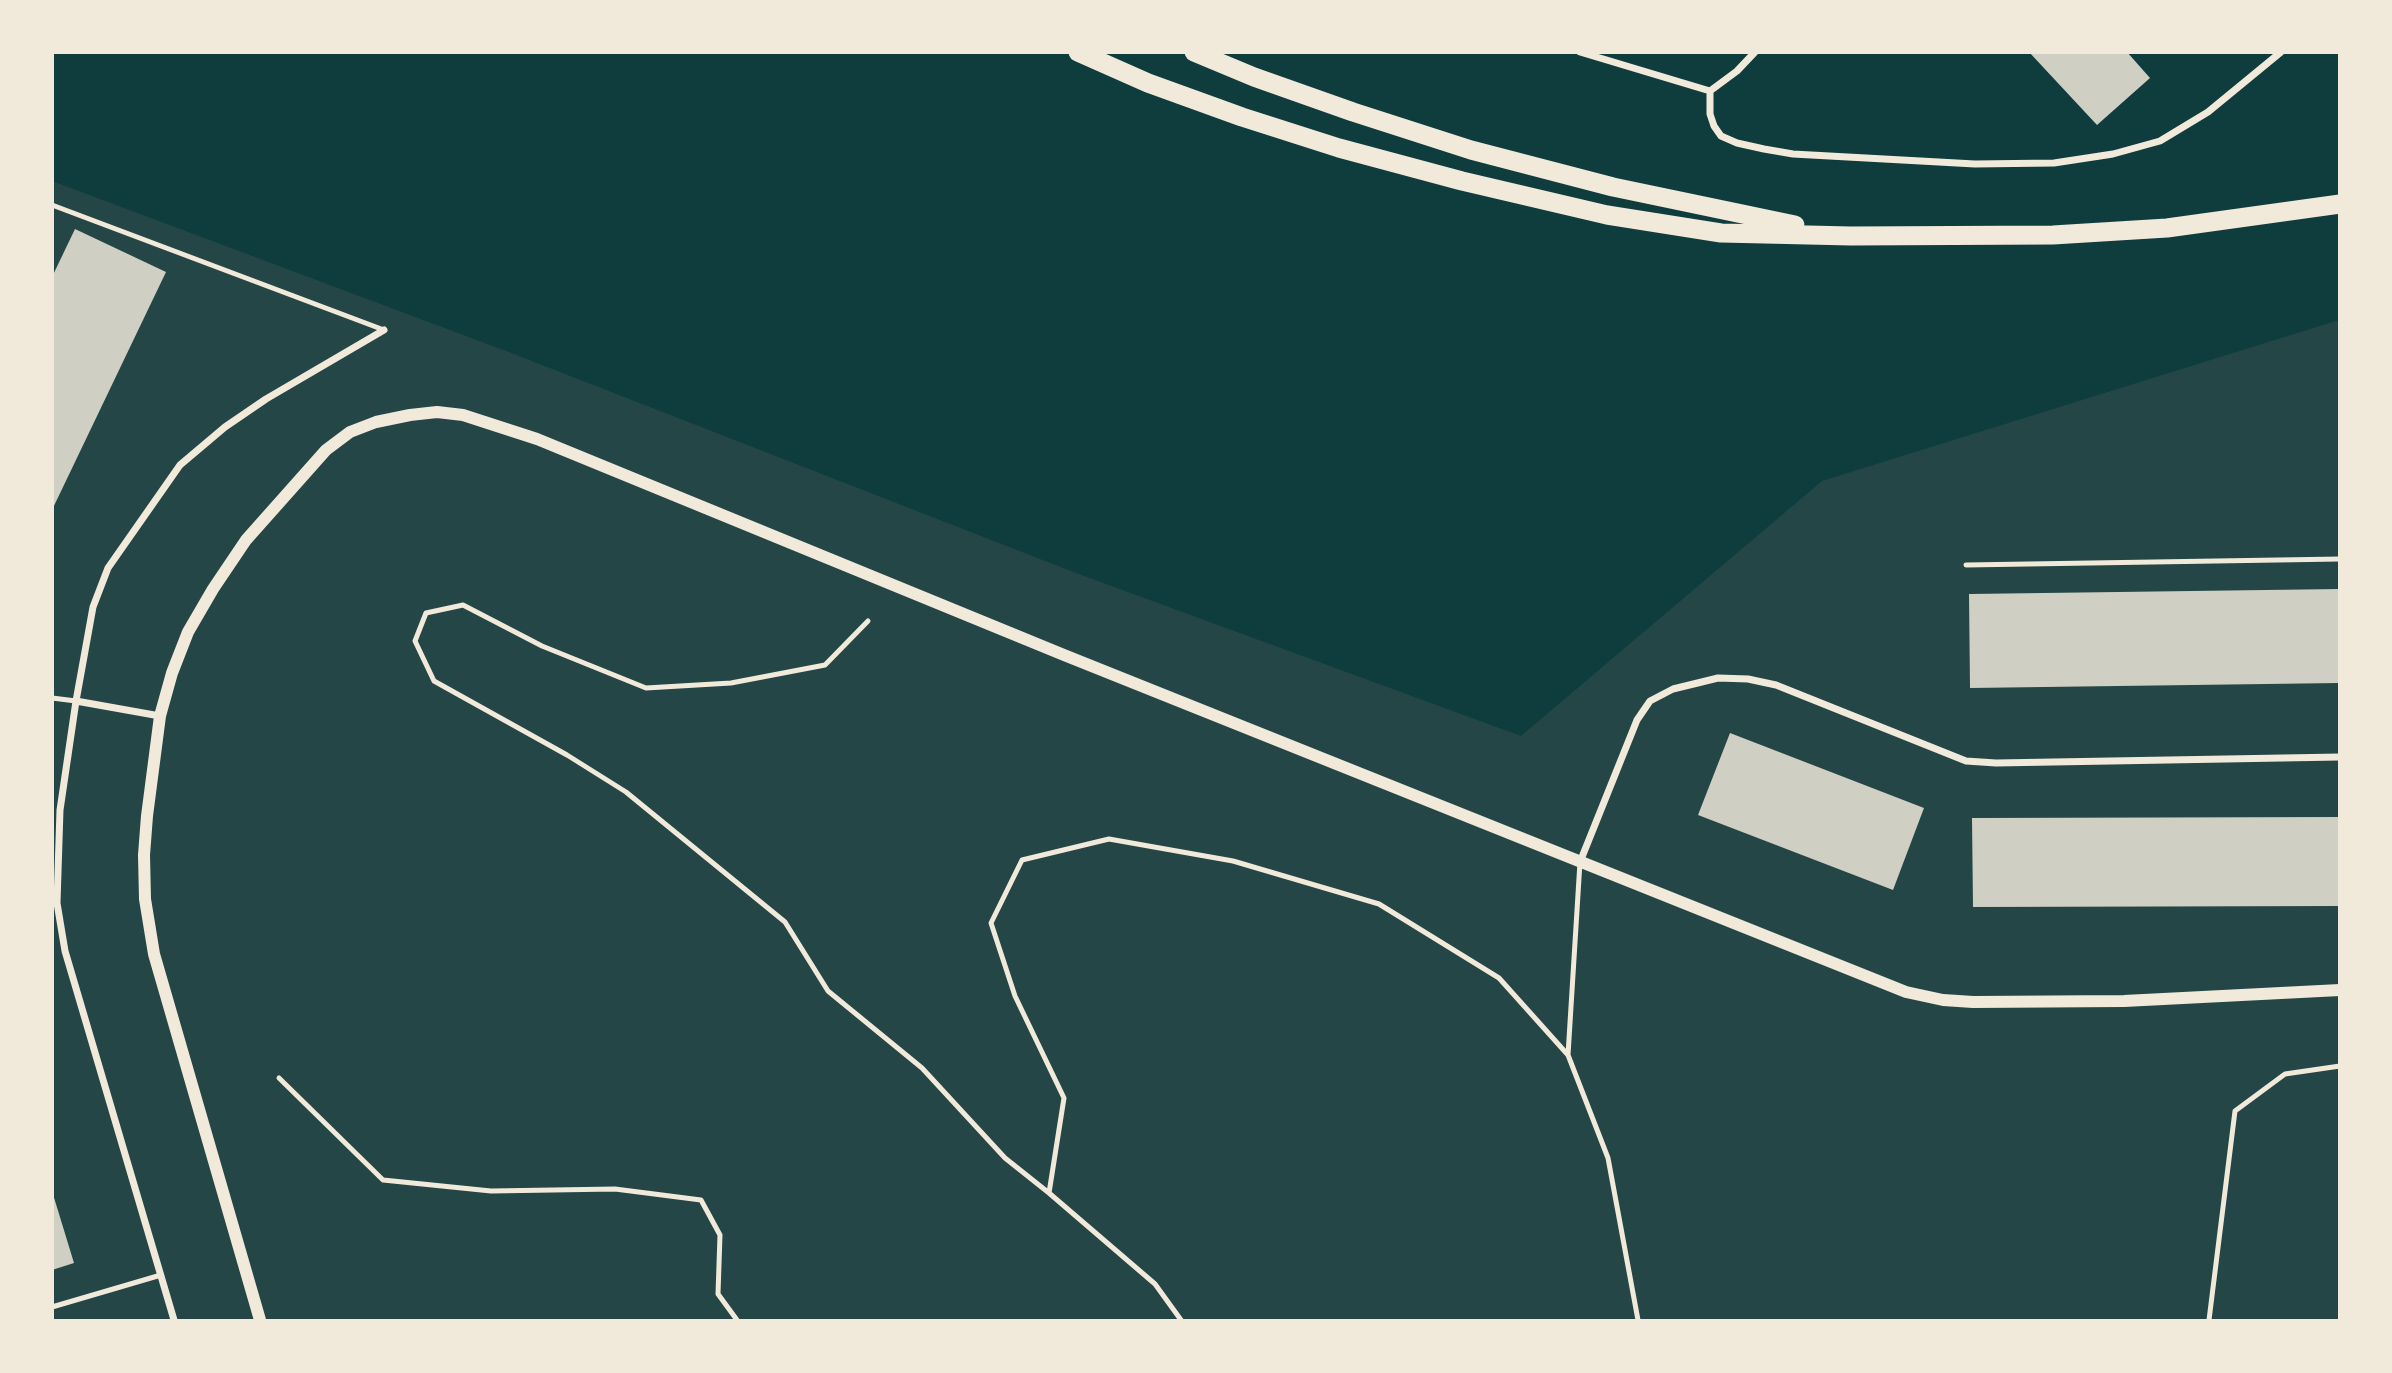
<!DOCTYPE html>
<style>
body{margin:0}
#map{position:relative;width:2392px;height:1373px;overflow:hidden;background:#0f3d3e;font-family:Lato,sans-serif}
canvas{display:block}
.frame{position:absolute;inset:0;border:54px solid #f1e9da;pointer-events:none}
</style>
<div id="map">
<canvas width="2392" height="1373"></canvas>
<div class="frame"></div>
</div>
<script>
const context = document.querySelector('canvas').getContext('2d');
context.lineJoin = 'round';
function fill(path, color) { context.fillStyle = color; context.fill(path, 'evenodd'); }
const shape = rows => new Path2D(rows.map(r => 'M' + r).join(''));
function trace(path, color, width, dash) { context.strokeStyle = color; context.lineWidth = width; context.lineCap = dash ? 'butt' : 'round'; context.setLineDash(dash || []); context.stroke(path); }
fill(shape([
 [52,181,506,351,1076,573,1521,736,1822,481,2339,320,2339,1320,53,1320]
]), '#244646');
fill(shape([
 [2029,52,2127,52,2150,78,2097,125],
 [75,229,166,272,52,510,52,277],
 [2340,589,2340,683,1970,688,1969,594],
 [1730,733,1924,808,1893,890,1698,815],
 [2340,817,2340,906,1973,907,1972,818],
 [52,1191,74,1263,52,1270]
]), '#cfcfc3');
trace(shape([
 [52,205,384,330],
 [1966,565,2340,559],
 [868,621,825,665,731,683,646,688,542,646,463,605,426,613,415,641,434,681,567,755,626,792,785,922,828,991,922,1068,1005,1158,1049,1193,1064,1098,1015,996,991,923,1022,860,1109,839,1233,861,1379,904,1499,978,1568,1055,1608,1158,1638,1320],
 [52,698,76,701],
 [1568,1055,1580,862],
 [279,1078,383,1180,491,1191,615,1189,701,1200,720,1235,718,1294,737,1320],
 [1049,1193,1155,1284,1181,1320],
 [52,1307,161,1275],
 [2209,1320,2235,1111,2285,1074,2340,1066]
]), '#f1e9da', 5);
trace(shape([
 [1580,52,1710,91],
 [1710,91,1710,114,1714,126,1721,136,1737,143,1764,149,1793,154,1975,164,2054,163,2113,154,2160,141,2208,112,2281,52],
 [1710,91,1737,71,1755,52],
 [76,701,93,607,108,568,180,465,225,427,266,399,384,330],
 [160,716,76,701,60,810,57,903,65,951,174,1320],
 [1580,862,1637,720,1650,701,1673,689,1718,678,1748,679,1776,685,1966,761,1996,763,2340,757]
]), '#f1e9da', 7);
trace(shape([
 [260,1320,154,954,145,899,144,855,147,816,160,716,172,673,188,632,213,589,246,540,326,450,350,432,376,422,410,415,437,412,463,415,537,439,1064,655,1906,992,1943,1000,1973,1002,2124,1001,2340,990]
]), '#f1e9da', 12);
trace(shape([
 [1078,52,1148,83,1242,117,1339,148,1462,181,1607,215,1721,233,1851,236,2053,235,2167,228,2340,204],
 [1194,52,1254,77,1353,112,1471,150,1613,187,1795,225]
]), '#f1e9da', 19);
</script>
